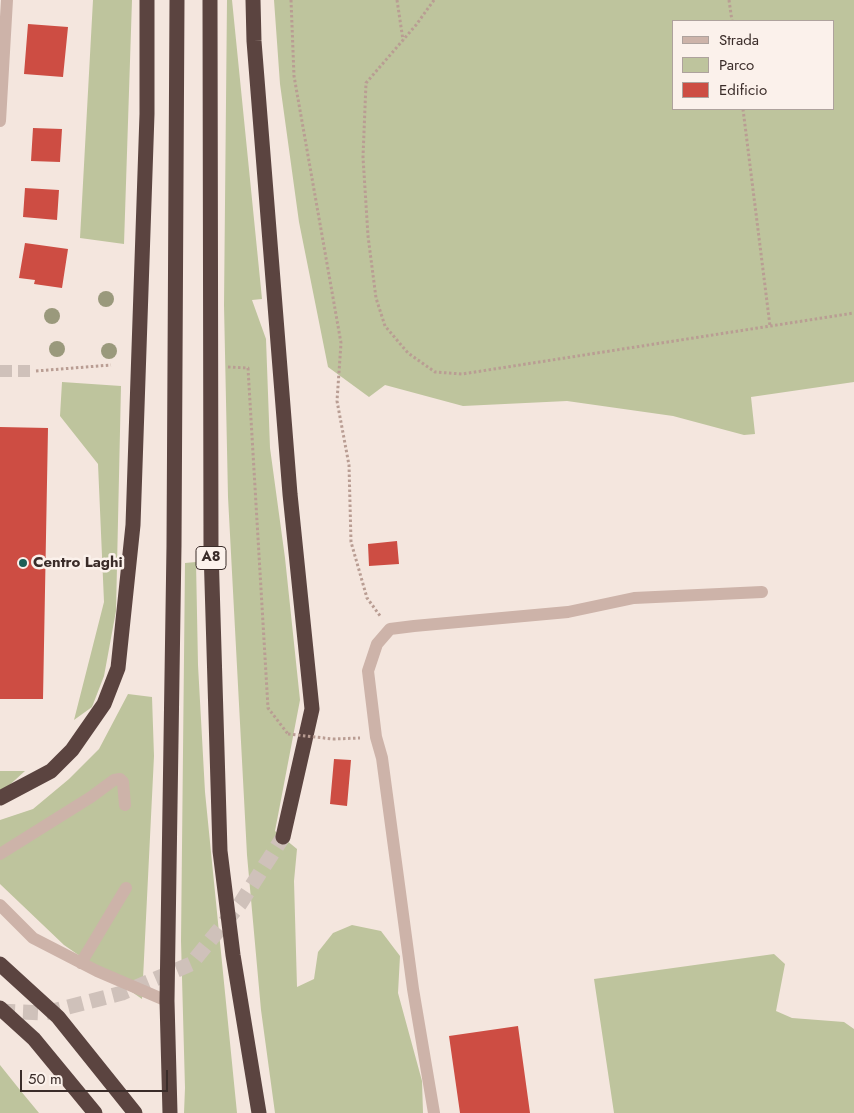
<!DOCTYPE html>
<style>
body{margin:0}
#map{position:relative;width:854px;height:1113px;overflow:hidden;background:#f4e6de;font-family:Jost,sans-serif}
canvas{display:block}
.legend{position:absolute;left:672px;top:20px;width:162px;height:90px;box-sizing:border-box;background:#fbf1eb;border:1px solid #aea29d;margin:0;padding:6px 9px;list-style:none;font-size:15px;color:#3a2c29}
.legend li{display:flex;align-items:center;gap:10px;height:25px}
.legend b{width:25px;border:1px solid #aea29d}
.scale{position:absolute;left:20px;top:1070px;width:148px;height:22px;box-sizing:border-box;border:2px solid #3a2c29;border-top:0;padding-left:6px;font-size:15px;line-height:18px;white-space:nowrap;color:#3a2c29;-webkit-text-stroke:4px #fbf1eb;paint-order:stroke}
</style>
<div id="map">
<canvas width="854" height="1113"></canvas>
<ul class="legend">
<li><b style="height:6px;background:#cdb3a9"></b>Strada</li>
<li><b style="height:14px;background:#bec49d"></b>Parco</li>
<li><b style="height:14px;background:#cd4d43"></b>Edificio</li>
</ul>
<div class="scale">50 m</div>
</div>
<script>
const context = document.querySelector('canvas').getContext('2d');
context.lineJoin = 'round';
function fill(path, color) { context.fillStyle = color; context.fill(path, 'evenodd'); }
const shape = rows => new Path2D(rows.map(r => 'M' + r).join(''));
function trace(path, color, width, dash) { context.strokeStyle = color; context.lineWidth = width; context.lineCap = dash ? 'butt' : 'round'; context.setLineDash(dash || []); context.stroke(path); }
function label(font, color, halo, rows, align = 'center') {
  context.font = font + ' Jost,sans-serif'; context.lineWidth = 5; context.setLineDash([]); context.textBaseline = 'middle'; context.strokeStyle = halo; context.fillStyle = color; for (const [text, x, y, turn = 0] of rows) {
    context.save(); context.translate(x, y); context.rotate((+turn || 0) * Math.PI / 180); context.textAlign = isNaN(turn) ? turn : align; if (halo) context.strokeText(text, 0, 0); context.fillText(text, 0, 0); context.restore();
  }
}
fill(shape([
 [93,0,132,0,124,244,80,238],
 [227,0,232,0,262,299,252,300,266,339,270,448,285,558,300,700,275,831,297,849,294,881,297,987,314,979,318,952,333,933,352,925,381,931,400,956,398,993,422,1081,423,1113,275,1113,261,1010,247,855,228,497,224,305],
 [274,0,854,0,854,382,751,397,755,434,744,435,673,416,567,401,463,406,385,385,369,397,328,367,299,222,280,84],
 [673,21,833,21,833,109,673,109],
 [62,382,121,386,116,611,104,676,92,707,74,720,104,602,98,464,60,416],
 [196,562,198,665,205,792,237,1113,184,1113,185,1088,181,941,185,563],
 [128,694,152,697,154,756,142,999,64,945,0,884,0,820,33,809,69,779,99,749],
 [0,771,25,771,4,790,0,790],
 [774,954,785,964,776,1011,792,1018,844,1022,854,1029,854,1113,614,1113,594,979],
 [0,1065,20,1090,39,1113,0,1113]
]), '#bec49d');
fill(shape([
 [28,24,68,27,63,77,24,74],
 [33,128,62,129,60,162,31,161],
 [25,188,59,190,57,220,23,217],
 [25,243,68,249,62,288,34,284,35,280,19,278],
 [0,427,48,428,43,699,0,699],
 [397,541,399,564,369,566,368,544],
 [334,759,351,760,347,806,330,804],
 [518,1026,530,1113,460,1113,449,1036]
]), '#cd4d43');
trace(shape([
 [0,371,36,371]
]), '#cfc1ba', 12, [12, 6]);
trace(shape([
 [0,1011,45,1013,122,993,191,964,240,904,283,837]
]), '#cfc1ba', 15, [15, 8]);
trace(shape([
 [291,0,294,76,341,343,337,401,349,465,351,542,367,598,381,617],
 [397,0,403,40],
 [434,0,416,25,366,83,363,157,368,236,376,298,385,326,408,353,435,372,462,374,854,313],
 [729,0,732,21],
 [743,109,770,326],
 [228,367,248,368,268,708,288,734],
 [36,371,111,365],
 [333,739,360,738]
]), '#b99d93', 3, [2.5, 2.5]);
trace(shape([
 [0,121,7,0],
 [0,854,91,797,114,780,120,779,123,782,125,805],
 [0,905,33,938,97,971,167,1001],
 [81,963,126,888],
 [434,1113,413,989,382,758,376,737,368,671,377,644,390,629,414,626,568,612,634,598,762,592]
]), '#cdb3a9', 12);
trace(shape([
 [210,0,211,549,220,851,233,955,259,1113],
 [253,0,254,41,290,494,312,709,283,837],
 [0,798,51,771,72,750,104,704,118,668,133,525,147,114,147,0],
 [0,964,58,1017,135,1113],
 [0,1008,34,1039,95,1113],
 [170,1113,167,1001,174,546,177,0]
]), '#5b4440', 15);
trace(shape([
 [288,734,333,739]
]), '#b99d93', 3, [2.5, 2.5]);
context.fillStyle = '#9a997c';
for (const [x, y] of [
 [106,299],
 [52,316],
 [57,349],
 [109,351]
]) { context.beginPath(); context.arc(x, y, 8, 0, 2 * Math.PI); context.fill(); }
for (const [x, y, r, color] of [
 [23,563,5,"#1c5f57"]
]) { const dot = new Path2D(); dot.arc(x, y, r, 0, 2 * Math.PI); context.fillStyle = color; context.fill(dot); trace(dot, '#fbf1eb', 2); }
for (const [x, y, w] of [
 [211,558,30]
]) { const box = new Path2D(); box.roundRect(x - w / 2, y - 11.5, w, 23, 4); context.fillStyle = '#fbf1eb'; context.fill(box); trace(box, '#3a2c29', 1); }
label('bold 14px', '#3a2c29', null, [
 ["A8",211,558]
]);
label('bold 15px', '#3a2c29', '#fbf1eb', [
 ["Centro Laghi",33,563]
], 'left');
</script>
